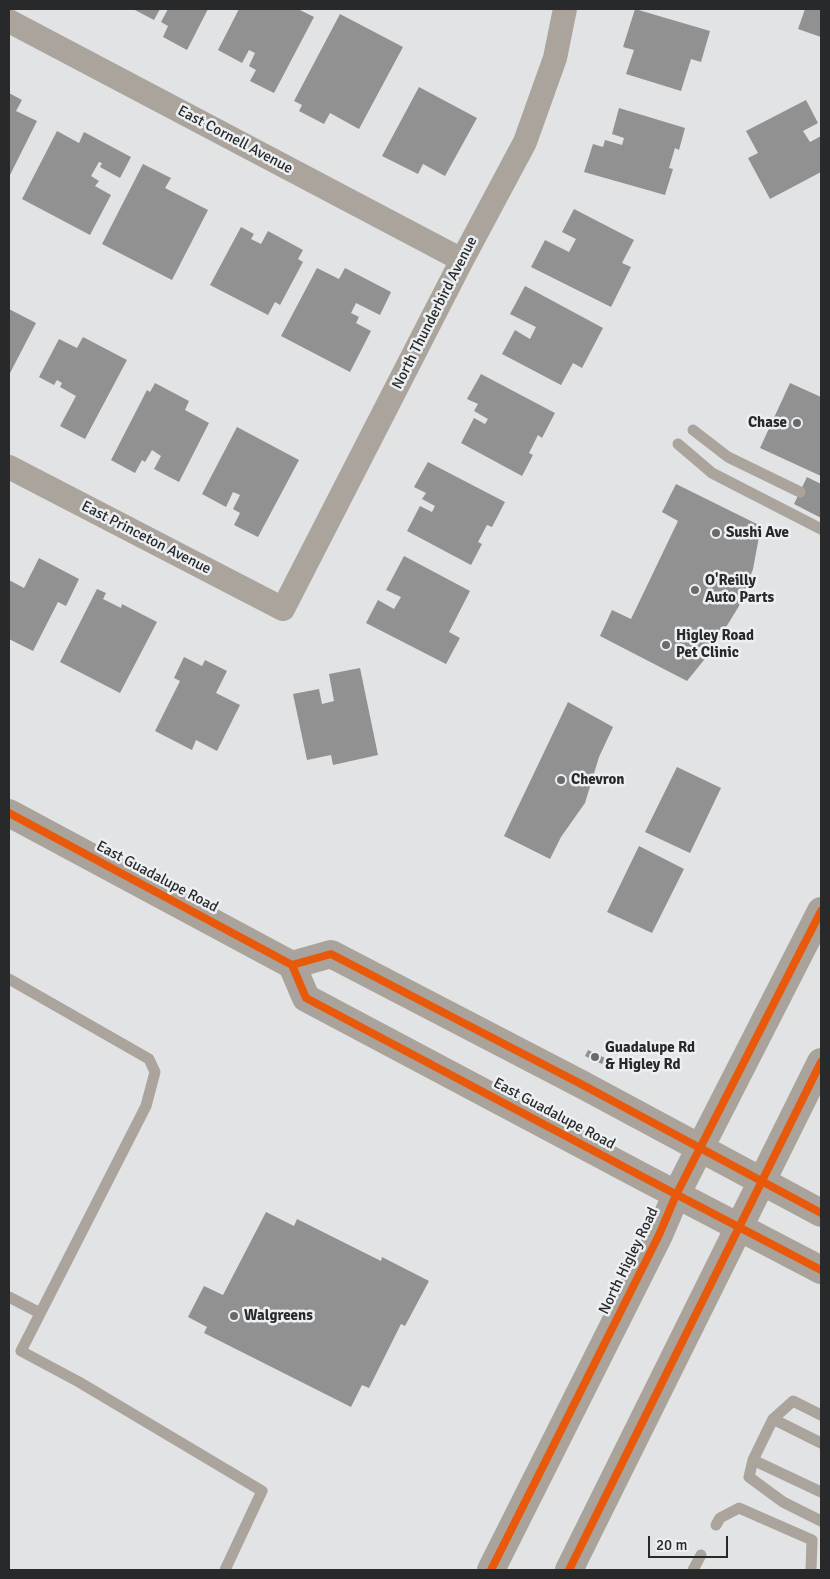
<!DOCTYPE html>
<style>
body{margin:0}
#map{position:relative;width:830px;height:1579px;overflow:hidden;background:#e1e3e5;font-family:Signika,sans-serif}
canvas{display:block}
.frame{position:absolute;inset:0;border:10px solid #28292a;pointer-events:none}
.scale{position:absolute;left:648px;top:1536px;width:80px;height:22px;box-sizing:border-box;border:2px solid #28292a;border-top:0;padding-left:6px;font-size:15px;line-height:18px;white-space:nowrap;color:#28292a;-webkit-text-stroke:4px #edf0f3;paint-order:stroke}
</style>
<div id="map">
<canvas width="830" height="1579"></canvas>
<div class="frame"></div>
<div class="scale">20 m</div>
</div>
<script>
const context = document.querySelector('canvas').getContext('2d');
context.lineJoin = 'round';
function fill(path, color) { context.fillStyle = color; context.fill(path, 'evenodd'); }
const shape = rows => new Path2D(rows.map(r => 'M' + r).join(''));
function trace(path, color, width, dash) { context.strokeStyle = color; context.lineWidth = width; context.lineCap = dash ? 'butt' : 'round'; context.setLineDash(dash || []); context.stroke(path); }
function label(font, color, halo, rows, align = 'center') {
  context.font = font + ' Signika,sans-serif'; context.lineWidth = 5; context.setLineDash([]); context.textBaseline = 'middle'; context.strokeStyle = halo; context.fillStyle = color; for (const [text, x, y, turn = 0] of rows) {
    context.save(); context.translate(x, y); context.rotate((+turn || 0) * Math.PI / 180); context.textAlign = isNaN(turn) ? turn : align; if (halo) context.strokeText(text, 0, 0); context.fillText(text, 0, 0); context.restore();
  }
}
fill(shape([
 [133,9,160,9,154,20],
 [168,9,208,9,187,50,163,37,168,26,161,22],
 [239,9,298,9,314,17,274,93,250,81,256,70,249,66,255,53,249,50,242,63,218,50],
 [635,9,710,31,701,62,691,59,681,91,626,74,634,50,623,47],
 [805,9,821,9,821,37,798,29],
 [340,14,403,47,359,129,330,113,324,124,299,111,302,105,294,101],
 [419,87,477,118,445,176,423,164,418,174,382,156],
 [9,93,22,100,16,111,37,121,9,177],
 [806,100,818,123,803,131,810,142,821,136,821,172,770,199,748,158,758,153,746,131],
 [619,108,685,128,679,150,675,148,669,168,673,169,665,195,584,172,593,144,603,147,605,140,622,145,624,138,612,134],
 [57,131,79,143,84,132,131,157,120,178,100,167,102,163,99,162,91,176,99,181,95,186,111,195,90,235,22,199],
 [143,164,171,178,165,188,208,210,172,280,102,244],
 [574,209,634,240,622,263,631,267,611,307,531,267,545,240,569,252,576,239,562,232],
 [241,227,254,234,251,239,261,244,268,231,303,250,298,259,303,262,280,305,275,302,268,315,210,285],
 [317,268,339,279,345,268,391,292,380,315,356,303,351,313,359,317,356,323,371,331,350,372,281,336],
 [525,286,603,328,582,368,573,363,561,385,502,354,515,330,530,339,536,327,510,314],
 [9,309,36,323,9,375],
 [83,337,127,360,85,439,60,426,76,396,60,387,62,383,57,380,54,385,39,377,59,339,77,348],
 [481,374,555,413,542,438,538,435,529,453,533,455,522,476,461,443,474,418,485,424,488,419,474,411,478,404,467,399],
 [155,383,189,401,185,410,209,423,179,482,154,469,161,456,152,450,145,462,142,460,135,473,111,460,147,390,150,392],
 [790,383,821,397,821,476,760,448],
 [237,427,299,460,258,537,234,525,240,513,233,509,240,495,233,492,226,507,202,494],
 [428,462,505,502,492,527,487,525,478,542,482,544,471,565,407,531,420,506,432,512,435,506,422,499,426,493,414,487],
 [807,477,821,484,821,518,794,504],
 [676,484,761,526,753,569,739,606,712,650,687,681,600,636,612,610,631,619,678,521,662,512],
 [404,556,470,591,449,632,460,638,446,664,366,623,378,600,394,609,401,597,386,590],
 [39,558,79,579,66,606,58,602,33,651,9,639,9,580,24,588],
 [97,589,106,593,103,599,121,608,122,604,157,622,120,693,60,662],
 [184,657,202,666,205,660,227,671,216,693,240,705,217,751,196,740,192,750,155,731,180,681,174,678],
 [360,668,378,755,333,765,331,755,307,760,293,694,319,689,322,704,334,701,329,674],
 [568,702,613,727,599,757,585,803,561,837,550,859,504,836],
 [677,767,721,788,690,853,645,832],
 [639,846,684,869,652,933,607,912],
 [588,1050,605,1058,602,1064,585,1056],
 [266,1212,294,1226,297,1219,381,1261,382,1257,429,1281,405,1326,401,1324,369,1388,362,1385,351,1407,204,1333,207,1327,188,1317,204,1286,223,1295]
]), '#919192');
trace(shape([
 [693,430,728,457,800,492],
 [678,444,712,473,821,529],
 [9,979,149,1059,155,1072,146,1106,21,1351,79,1382,262,1491,225,1570],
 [9,1297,40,1313],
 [821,1415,793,1401,773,1419,753,1460,749,1477,783,1502,821,1521],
 [773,1419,821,1443],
 [753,1460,821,1492],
 [716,1525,720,1518,739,1508,812,1540,811,1570],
 [693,1570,701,1555]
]), '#aaa49d', 11);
trace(shape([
 [9,21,462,260],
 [9,467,283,609,462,260,525,142,555,58,565,9]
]), '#aaa49d', 24);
trace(shape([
 [9,813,292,965,306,998,643,1177,821,1270],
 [292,965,331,954,581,1084,821,1213],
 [491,1570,659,1235,676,1195,821,911],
 [569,1570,821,1062]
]), '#a9a39b', 28);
trace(shape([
 [9,813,292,965,306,998,643,1177,821,1270],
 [292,965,331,954,581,1084,821,1213],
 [491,1570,659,1235,676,1195,821,911],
 [569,1570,821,1062]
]), '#e8590c', 8);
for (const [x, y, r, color] of [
 [797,423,5,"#696a6b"],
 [716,533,5,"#696a6b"],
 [695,590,5,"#696a6b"],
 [666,645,5,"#696a6b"],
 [561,780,5,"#696a6b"],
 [595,1057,5,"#696a6b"],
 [234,1316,5,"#696a6b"]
]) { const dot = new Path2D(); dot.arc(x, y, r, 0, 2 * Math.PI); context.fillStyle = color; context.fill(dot); trace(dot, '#edf0f3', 2); }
label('15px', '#28292a', '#edf0f3', [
 ["East Cornell Avenue",235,140,28],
 ["North Thunderbird Avenue",435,313,-63],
 ["East Princeton Avenue",146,538,27],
 ["East Guadalupe Road",157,877,28],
 ["East Guadalupe Road",554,1114,28],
 ["North Higley Road",629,1261,-64]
]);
label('bold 15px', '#28292a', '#edf0f3', [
 ["Chase",787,423,"right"],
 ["Sushi Ave",726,533],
 ["O'Reilly",705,581],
 ["Auto Parts",705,598],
 ["Higley Road",676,636],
 ["Pet Clinic",676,653],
 ["Chevron",571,780],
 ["Guadalupe Rd",605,1048],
 ["& Higley Rd",605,1065],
 ["Walgreens",244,1316]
], 'left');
</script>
